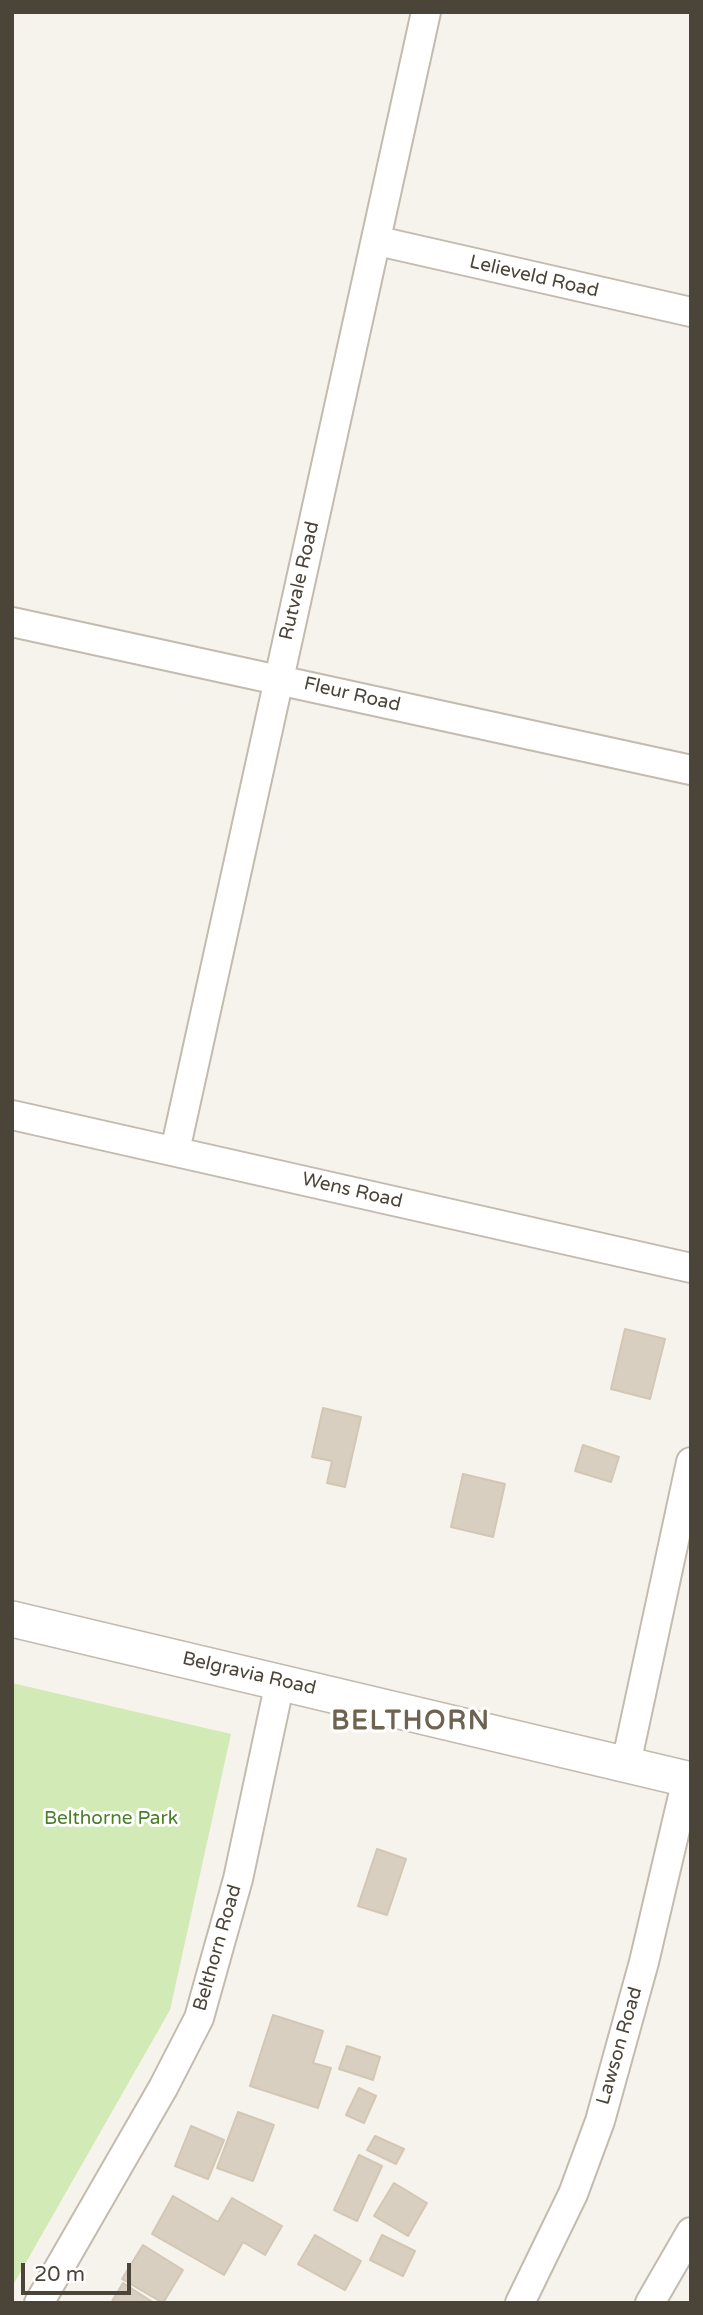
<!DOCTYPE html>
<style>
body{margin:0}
#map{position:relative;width:703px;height:2315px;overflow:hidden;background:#f6f3ec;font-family:"Varela Round",sans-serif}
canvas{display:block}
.frame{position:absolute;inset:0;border:14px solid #4b4439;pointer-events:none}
.scale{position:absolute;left:21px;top:2263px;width:110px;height:32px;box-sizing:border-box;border:4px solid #4b4439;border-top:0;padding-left:9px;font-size:21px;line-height:24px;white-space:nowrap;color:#4b4439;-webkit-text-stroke:5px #fff;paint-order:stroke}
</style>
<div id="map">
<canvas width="703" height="2315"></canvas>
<div class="frame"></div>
<div class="scale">20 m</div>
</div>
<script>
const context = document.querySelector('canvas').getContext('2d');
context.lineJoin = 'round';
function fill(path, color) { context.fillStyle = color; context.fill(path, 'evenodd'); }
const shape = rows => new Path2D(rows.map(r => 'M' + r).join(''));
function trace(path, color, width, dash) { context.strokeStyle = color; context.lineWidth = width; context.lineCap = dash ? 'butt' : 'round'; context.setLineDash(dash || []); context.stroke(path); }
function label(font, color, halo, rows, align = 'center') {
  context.font = font + ' "Varela Round",sans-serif'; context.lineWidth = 6; context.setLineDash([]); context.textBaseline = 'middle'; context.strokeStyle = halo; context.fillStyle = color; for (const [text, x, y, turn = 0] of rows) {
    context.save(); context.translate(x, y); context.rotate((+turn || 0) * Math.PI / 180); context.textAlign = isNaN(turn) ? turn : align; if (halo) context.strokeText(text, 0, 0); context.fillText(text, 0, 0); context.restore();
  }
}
fill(shape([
 [12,1683,231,1734,170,2010,12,2287]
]), '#d2eab5');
const building = shape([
 [625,1329,665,1339,650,1399,611,1389,625,1329],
 [323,1408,361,1417,345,1487,327,1483,332,1461,312,1457,323,1408],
 [583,1445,619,1457,611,1482,575,1471,583,1445],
 [463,1474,505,1484,493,1537,451,1527,463,1474],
 [377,1849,406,1859,387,1915,358,1906,377,1849],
 [273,2015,323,2031,313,2063,331,2068,318,2108,250,2086,273,2015],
 [347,2046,380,2057,373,2080,339,2069,347,2046],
 [359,2088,376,2096,364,2123,346,2115,359,2088],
 [238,2112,274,2125,253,2181,217,2168,238,2112],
 [191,2126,224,2140,208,2179,175,2166,191,2126],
 [375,2136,404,2149,396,2164,367,2150,375,2136],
 [359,2155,382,2166,357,2221,334,2210,359,2155],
 [394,2183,427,2203,408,2236,374,2216,394,2183],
 [173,2196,218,2222,232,2198,282,2226,265,2255,243,2242,224,2275,152,2234,173,2196],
 [315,2235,361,2261,345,2290,298,2264,315,2235],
 [382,2235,415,2251,403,2276,370,2260,382,2235],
 [143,2245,183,2270,163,2303,122,2279,143,2245],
 [123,2283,154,2303,111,2303,123,2283]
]);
fill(building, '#d8cfc1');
trace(building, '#d3c7b4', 2);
const minor = shape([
 [378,241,691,312],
 [12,622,691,770],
 [12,1115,691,1268],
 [175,1151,426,12],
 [626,1764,691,1462],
 [39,2303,163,2088,199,2018,238,1879,280,1682],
 [520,2303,573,2194,600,2121,644,1962,687,1779],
 [650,2303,691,2232]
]);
const tertiary = shape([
 [12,1619,691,1780]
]);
trace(minor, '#c2bbae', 32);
trace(tertiary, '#c2bbae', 38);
trace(minor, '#fff', 28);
trace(tertiary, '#fff', 35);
label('19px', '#4b4439', '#fff', [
 ["Lelieveld Road",534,277,13],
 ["Rutvale Road",300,581,-77],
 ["Fleur Road",352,695,13],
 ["Wens Road",352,1191,13],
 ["Belgravia Road",249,1674,13],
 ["Belthorn Road",218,1948,-74],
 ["Lawson Road",620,2046,-74]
]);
label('19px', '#4a7f2a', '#fff', [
 ["Belthorne Park",111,1819]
]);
context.letterSpacing = '2px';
label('bold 26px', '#6e6250', '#fff', [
 ["BELTHORN",411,1722]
]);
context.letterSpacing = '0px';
</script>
